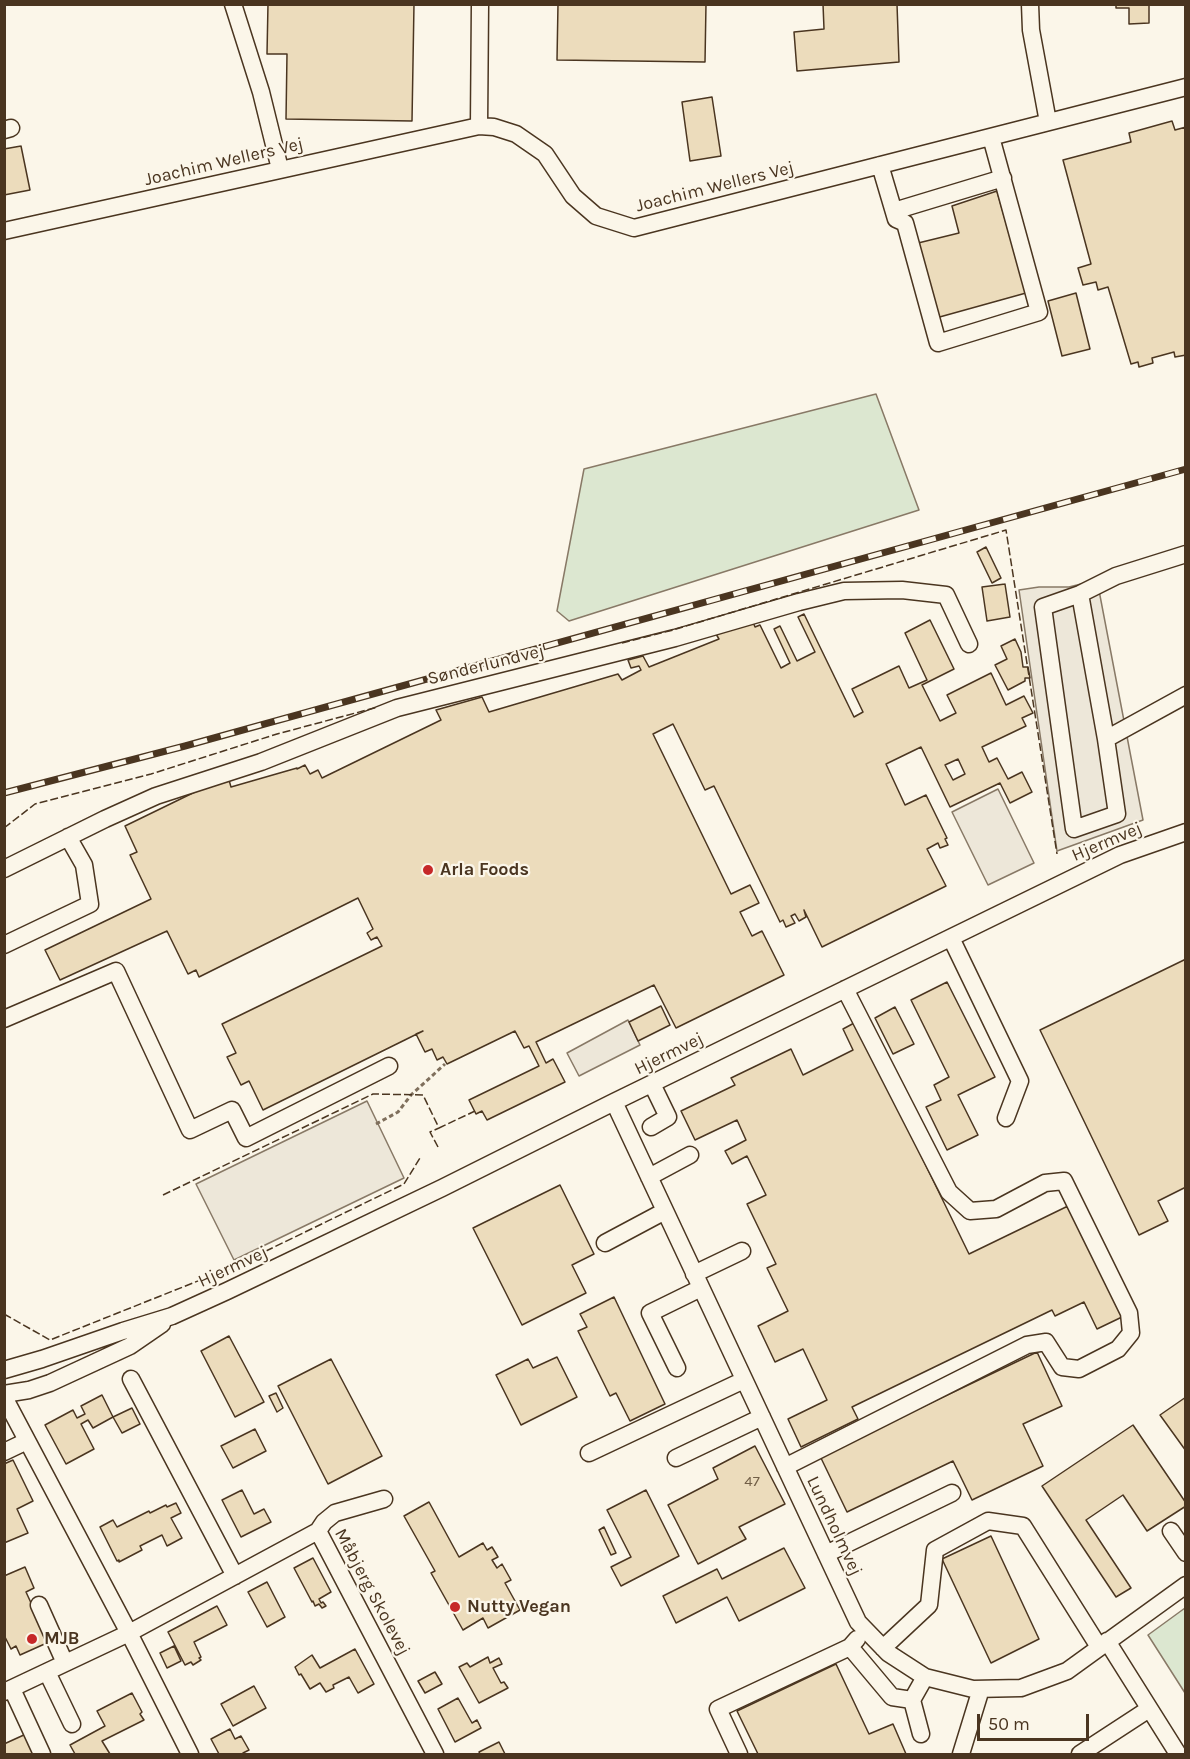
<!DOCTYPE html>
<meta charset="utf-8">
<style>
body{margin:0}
#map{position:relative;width:1190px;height:1759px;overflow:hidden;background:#fbf6e9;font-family:Karla,sans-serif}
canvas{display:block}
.frame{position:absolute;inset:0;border:6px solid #4a3520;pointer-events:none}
.scale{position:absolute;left:977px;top:1714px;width:112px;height:27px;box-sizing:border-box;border:3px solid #4a3520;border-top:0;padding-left:8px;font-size:18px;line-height:21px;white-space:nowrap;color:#4a3520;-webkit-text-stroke:4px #fbf6e9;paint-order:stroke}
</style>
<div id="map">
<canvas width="1190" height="1759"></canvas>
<div class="frame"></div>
<div class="scale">50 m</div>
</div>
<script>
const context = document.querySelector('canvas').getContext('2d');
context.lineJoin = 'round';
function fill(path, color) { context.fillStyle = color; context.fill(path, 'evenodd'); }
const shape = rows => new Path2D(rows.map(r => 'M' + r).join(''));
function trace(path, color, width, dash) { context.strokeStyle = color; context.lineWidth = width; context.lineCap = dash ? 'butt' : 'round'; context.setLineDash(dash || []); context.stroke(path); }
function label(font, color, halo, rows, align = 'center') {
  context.font = font + ' Karla,sans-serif'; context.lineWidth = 4.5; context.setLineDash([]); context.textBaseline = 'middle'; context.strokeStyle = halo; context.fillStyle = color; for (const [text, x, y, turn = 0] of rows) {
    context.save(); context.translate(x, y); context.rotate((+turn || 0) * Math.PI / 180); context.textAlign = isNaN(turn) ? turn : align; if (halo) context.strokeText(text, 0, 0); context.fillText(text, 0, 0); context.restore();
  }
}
const green = shape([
 [876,394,919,510,569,621,557,611,584,469,876,394],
 [1185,1608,1185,1693,1148,1635,1185,1608]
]);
fill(green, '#dce7d0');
trace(green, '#887966', 1.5);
const parking = shape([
 [1097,580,1143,820,1057,851,1019,590,1039,587,1069,587,1097,580],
 [998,789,1034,863,988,885,952,812,998,789],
 [628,1020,640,1045,579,1076,567,1053,628,1020],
 [367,1101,404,1178,234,1260,196,1184,367,1101]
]);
fill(parking, '#ede7d9');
trace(parking, '#887966', 1.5);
const building = shape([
 [268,4,414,4,412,121,286,119,287,54,267,54,268,4],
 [558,4,706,4,705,62,557,60,558,4],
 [823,4,897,4,899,62,797,71,794,32,824,29,823,4],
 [1116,4,1149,4,1149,23,1129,24,1129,8,1116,8,1116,4],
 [712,97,721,156,690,161,682,102,712,97],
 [1172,121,1175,130,1186,127,1186,355,1175,357,1174,352,1152,358,1153,363,1139,367,1138,362,1131,364,1108,287,1098,290,1096,282,1083,285,1078,268,1091,264,1063,160,1131,142,1129,133,1172,121],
 [21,146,30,190,4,195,4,149,21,146],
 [997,191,1026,293,936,318,914,244,959,233,952,206,997,191],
 [1076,293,1090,349,1062,356,1048,301,1076,293],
 [986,547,1001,578,992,583,977,552,986,547],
 [1005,584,1010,617,987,621,982,587,1005,584],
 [804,614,854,717,863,712,852,689,899,666,909,688,927,680,905,633,930,620,954,669,922,685,940,721,956,713,947,695,991,673,1006,705,1024,696,1033,713,1022,718,1026,726,982,747,989,762,997,758,1008,779,1022,772,1032,792,1010,803,1000,783,950,807,921,747,886,764,905,805,926,795,947,838,945,839,948,845,940,848,938,843,927,849,946,886,822,947,804,910,806,917,799,921,795,914,791,916,795,923,786,927,783,920,780,922,714,786,705,790,673,724,653,734,731,894,750,885,759,903,740,912,752,936,762,931,784,975,676,1028,654,985,536,1042,546,1063,553,1059,565,1082,487,1120,482,1111,476,1114,469,1100,539,1066,529,1046,524,1048,515,1031,447,1064,443,1057,437,1060,432,1049,425,1052,416,1034,423,1031,263,1110,249,1081,241,1085,227,1057,236,1053,222,1024,382,946,377,937,371,940,367,933,373,929,358,898,199,977,196,970,188,974,167,931,60,980,45,950,151,899,130,855,137,852,125,826,199,790,229,780,231,787,297,768,297,769,305,765,310,774,318,770,322,778,441,720,436,710,482,697,489,712,618,674,622,680,641,670,639,666,631,668,628,660,643,656,649,667,719,639,716,634,753,622,755,627,760,625,781,668,790,663,774,629,780,626,797,661,815,652,798,617,804,614],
 [958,759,965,774,953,780,945,765,958,759],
 [1015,639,1021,652,1023,667,1028,667,1030,678,1025,678,1025,681,1008,690,995,665,1007,659,1001,646,1015,639],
 [1186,959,1186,1187,1158,1201,1168,1221,1139,1235,1040,1030,1186,959],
 [947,982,995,1077,958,1095,978,1135,947,1150,926,1107,941,1100,934,1085,949,1077,911,1000,947,982],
 [661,1006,670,1025,638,1041,629,1022,661,1006],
 [895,1007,914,1044,893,1054,875,1018,895,1007],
 [856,1022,969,1254,1068,1206,1122,1317,1097,1329,1084,1302,1055,1316,1052,1310,852,1407,858,1419,801,1447,788,1419,827,1400,803,1349,775,1362,758,1326,788,1311,767,1268,776,1264,747,1204,766,1195,747,1156,732,1164,725,1151,746,1140,737,1120,695,1140,681,1111,735,1085,731,1078,791,1049,803,1075,853,1050,843,1029,856,1022],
 [560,1185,594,1254,572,1265,586,1293,522,1325,473,1228,560,1185],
 [614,1297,665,1404,630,1421,616,1393,610,1396,578,1331,587,1327,580,1314,614,1297],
 [229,1336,264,1402,235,1417,201,1351,229,1336],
 [1037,1352,1062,1406,1023,1424,1043,1466,972,1500,953,1461,847,1512,820,1456,1037,1352],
 [557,1357,577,1397,521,1425,496,1375,528,1359,533,1368,557,1357],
 [331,1359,382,1456,328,1484,278,1386,331,1359],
 [276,1393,283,1408,277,1412,269,1396,276,1393],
 [102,1395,113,1417,93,1428,88,1420,81,1424,94,1449,66,1464,45,1425,73,1410,77,1418,85,1414,81,1406,102,1395],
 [1186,1397,1186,1451,1160,1415,1186,1397],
 [132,1408,140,1424,122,1433,113,1417,132,1408],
 [1133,1425,1186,1503,1186,1506,1147,1531,1123,1495,1086,1520,1131,1588,1116,1597,1042,1486,1133,1425],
 [255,1429,266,1451,233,1468,221,1446,255,1429],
 [755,1446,785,1504,739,1527,746,1539,698,1564,668,1505,718,1479,713,1468,755,1446],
 [13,1460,33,1501,17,1509,28,1533,4,1543,4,1464,13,1460],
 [242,1490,254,1514,264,1509,271,1522,241,1537,222,1500,242,1490],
 [646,1490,679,1556,621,1586,611,1567,631,1557,607,1510,646,1490],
 [429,1502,459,1557,483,1543,487,1550,492,1547,498,1557,492,1560,497,1568,502,1564,511,1580,505,1583,520,1610,488,1628,483,1618,463,1630,431,1573,435,1571,404,1516,429,1502],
 [176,1503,181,1513,171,1518,182,1538,167,1546,162,1535,140,1546,142,1550,119,1562,119,1560,117,1561,100,1527,113,1520,117,1527,149,1511,150,1513,166,1505,167,1507,176,1503],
 [604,1527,616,1553,611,1555,599,1530,604,1527],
 [991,1536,1039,1639,991,1663,942,1559,991,1536],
 [784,1548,805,1588,739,1621,727,1597,676,1623,663,1596,717,1569,722,1579,784,1548],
 [313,1558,331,1592,319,1599,321,1603,323,1602,326,1606,322,1608,319,1604,315,1606,313,1601,312,1602,294,1568,313,1558],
 [25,1567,34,1588,26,1592,49,1642,20,1655,16,1646,11,1649,4,1635,4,1576,25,1567],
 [267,1582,285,1617,267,1627,248,1592,267,1582],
 [217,1606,227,1625,194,1642,201,1657,199,1658,201,1660,193,1665,191,1662,185,1665,168,1632,217,1606],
 [174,1646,181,1661,167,1668,160,1653,174,1646],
 [355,1649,374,1684,358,1693,349,1677,333,1685,334,1688,326,1692,320,1683,310,1689,301,1674,299,1675,295,1667,312,1655,320,1668,355,1649],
 [488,1657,490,1663,499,1658,502,1664,493,1668,501,1683,504,1682,508,1688,479,1703,459,1667,467,1663,470,1667,488,1657],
 [836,1664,869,1734,893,1724,906,1754,758,1754,737,1711,836,1664],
 [435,1672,442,1684,425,1693,418,1681,435,1672],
 [254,1686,266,1708,233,1726,221,1704,254,1686],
 [132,1693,142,1712,140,1714,144,1720,102,1741,110,1754,75,1754,70,1745,105,1726,97,1711,132,1693],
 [458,1698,472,1723,477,1720,481,1728,455,1742,438,1709,458,1698],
 [230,1729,235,1739,241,1736,249,1750,243,1753,243,1754,219,1754,211,1739,230,1729],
 [26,1734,35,1754,4,1754,4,1744,26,1734],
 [499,1742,505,1754,480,1754,479,1752,499,1742]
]);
fill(building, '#ecdcbc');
trace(building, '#4a3520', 1.5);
const minor = shape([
 [233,4,261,92,280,169],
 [1030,4,1031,30,1048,122],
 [479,126,480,4],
 [4,130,11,128],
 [880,165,896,219,905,223,938,343,1039,312,991,137],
 [894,211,1003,178],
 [4,231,479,126,494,127,516,134,545,154,573,196,596,216,634,228,1186,87],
 [1186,554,1116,576,1080,594,1043,607,1074,829,1117,814,1106,739,1186,695],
 [1080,594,1106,739],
 [4,869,105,819,156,796,261,762,397,708,675,638,799,602,844,591,902,590,946,595,969,644],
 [951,938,1020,1081,1006,1118],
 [4,945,90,904,84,865,68,837],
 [4,1019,116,971,190,1130,232,1110,246,1138,389,1066],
 [614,1102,858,1622,888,1653,925,1677,973,1689,1021,1688,1067,1671,1186,1585],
 [651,1127,668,1117,652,1084],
 [649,1177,690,1155],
 [605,1243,665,1211],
 [694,1274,742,1251],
 [677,1368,650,1313,701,1288],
 [4,1370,42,1359,123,1331,172,1316,227,1291,442,1188,614,1102,1120,855,1186,832],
 [131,1379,235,1576],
 [4,1394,29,1390,50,1383,130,1346,162,1324],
 [4,1397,129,1633,190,1754],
 [4,1452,27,1441],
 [589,1453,744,1380],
 [676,1458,762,1417],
 [785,1467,1027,1345,1046,1342,1062,1367,1079,1369,1118,1349,1131,1333,1129,1313,1064,1181,1045,1183,996,1209,970,1211,949,1192,845,989],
 [318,1531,324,1522,335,1513,384,1499],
 [1171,1531,1186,1553],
 [826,1554,952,1493],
 [39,1605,65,1663],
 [857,1639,850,1647,892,1697,912,1700,925,1677],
 [1107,1641,1178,1754],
 [883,1648,929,1605,935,1550,988,1521,1023,1526,1099,1647],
 [47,1672,72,1724],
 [12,1689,42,1754],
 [4,1692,129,1633,318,1531,435,1754],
 [912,1700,921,1734],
 [739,1754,718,1709,850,1647],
 [961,1754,981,1689],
 [1080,1754,1149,1709]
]);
trace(minor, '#4a3520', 19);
trace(shape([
 [376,1124,398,1112,411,1095,445,1064]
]), '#7f6f5c', 3, [4.5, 3]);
trace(minor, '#fbf6e9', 16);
const rail = shape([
 [4,793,185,746,1186,469]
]);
trace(rail, '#4a3520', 7);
trace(rail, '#fbf6e9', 4.5, [14]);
trace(shape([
 [622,643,673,630,1006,530,1057,854],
 [4,828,35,804,151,774,277,734,378,707],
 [438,1147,430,1132,439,1128],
 [163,1195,373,1094,423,1095,439,1128,475,1111],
 [4,1314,50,1340,233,1267,404,1184,420,1158]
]), '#4a3520', 1.5, [8, 3]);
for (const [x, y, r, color] of [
 [428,870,6,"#c62828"],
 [455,1607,6,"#c62828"],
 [32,1639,6,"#c62828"]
]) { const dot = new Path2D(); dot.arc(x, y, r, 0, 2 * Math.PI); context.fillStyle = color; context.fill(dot); trace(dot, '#fbf6e9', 2); }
label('15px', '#725f47', null, [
 ["47",752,1482]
]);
label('18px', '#4a3520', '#fbf6e9', [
 ["Joachim Wellers Vej",224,162,-13],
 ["Joachim Wellers Vej",715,187,-14],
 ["Sønderlundvej",486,665,-14],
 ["Hjermvej",1107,842,-23],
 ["Hjermvej",669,1054,-26],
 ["Hjermvej",233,1267,-25],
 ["Lundholmvej",834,1526,65],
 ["Måbjerg Skolevej",372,1592,62]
]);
label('bold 18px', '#4a3520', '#fbf6e9', [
 ["Arla Foods",440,870],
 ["Nutty Vegan",467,1607],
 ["MJB",44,1639]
], 'left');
</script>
